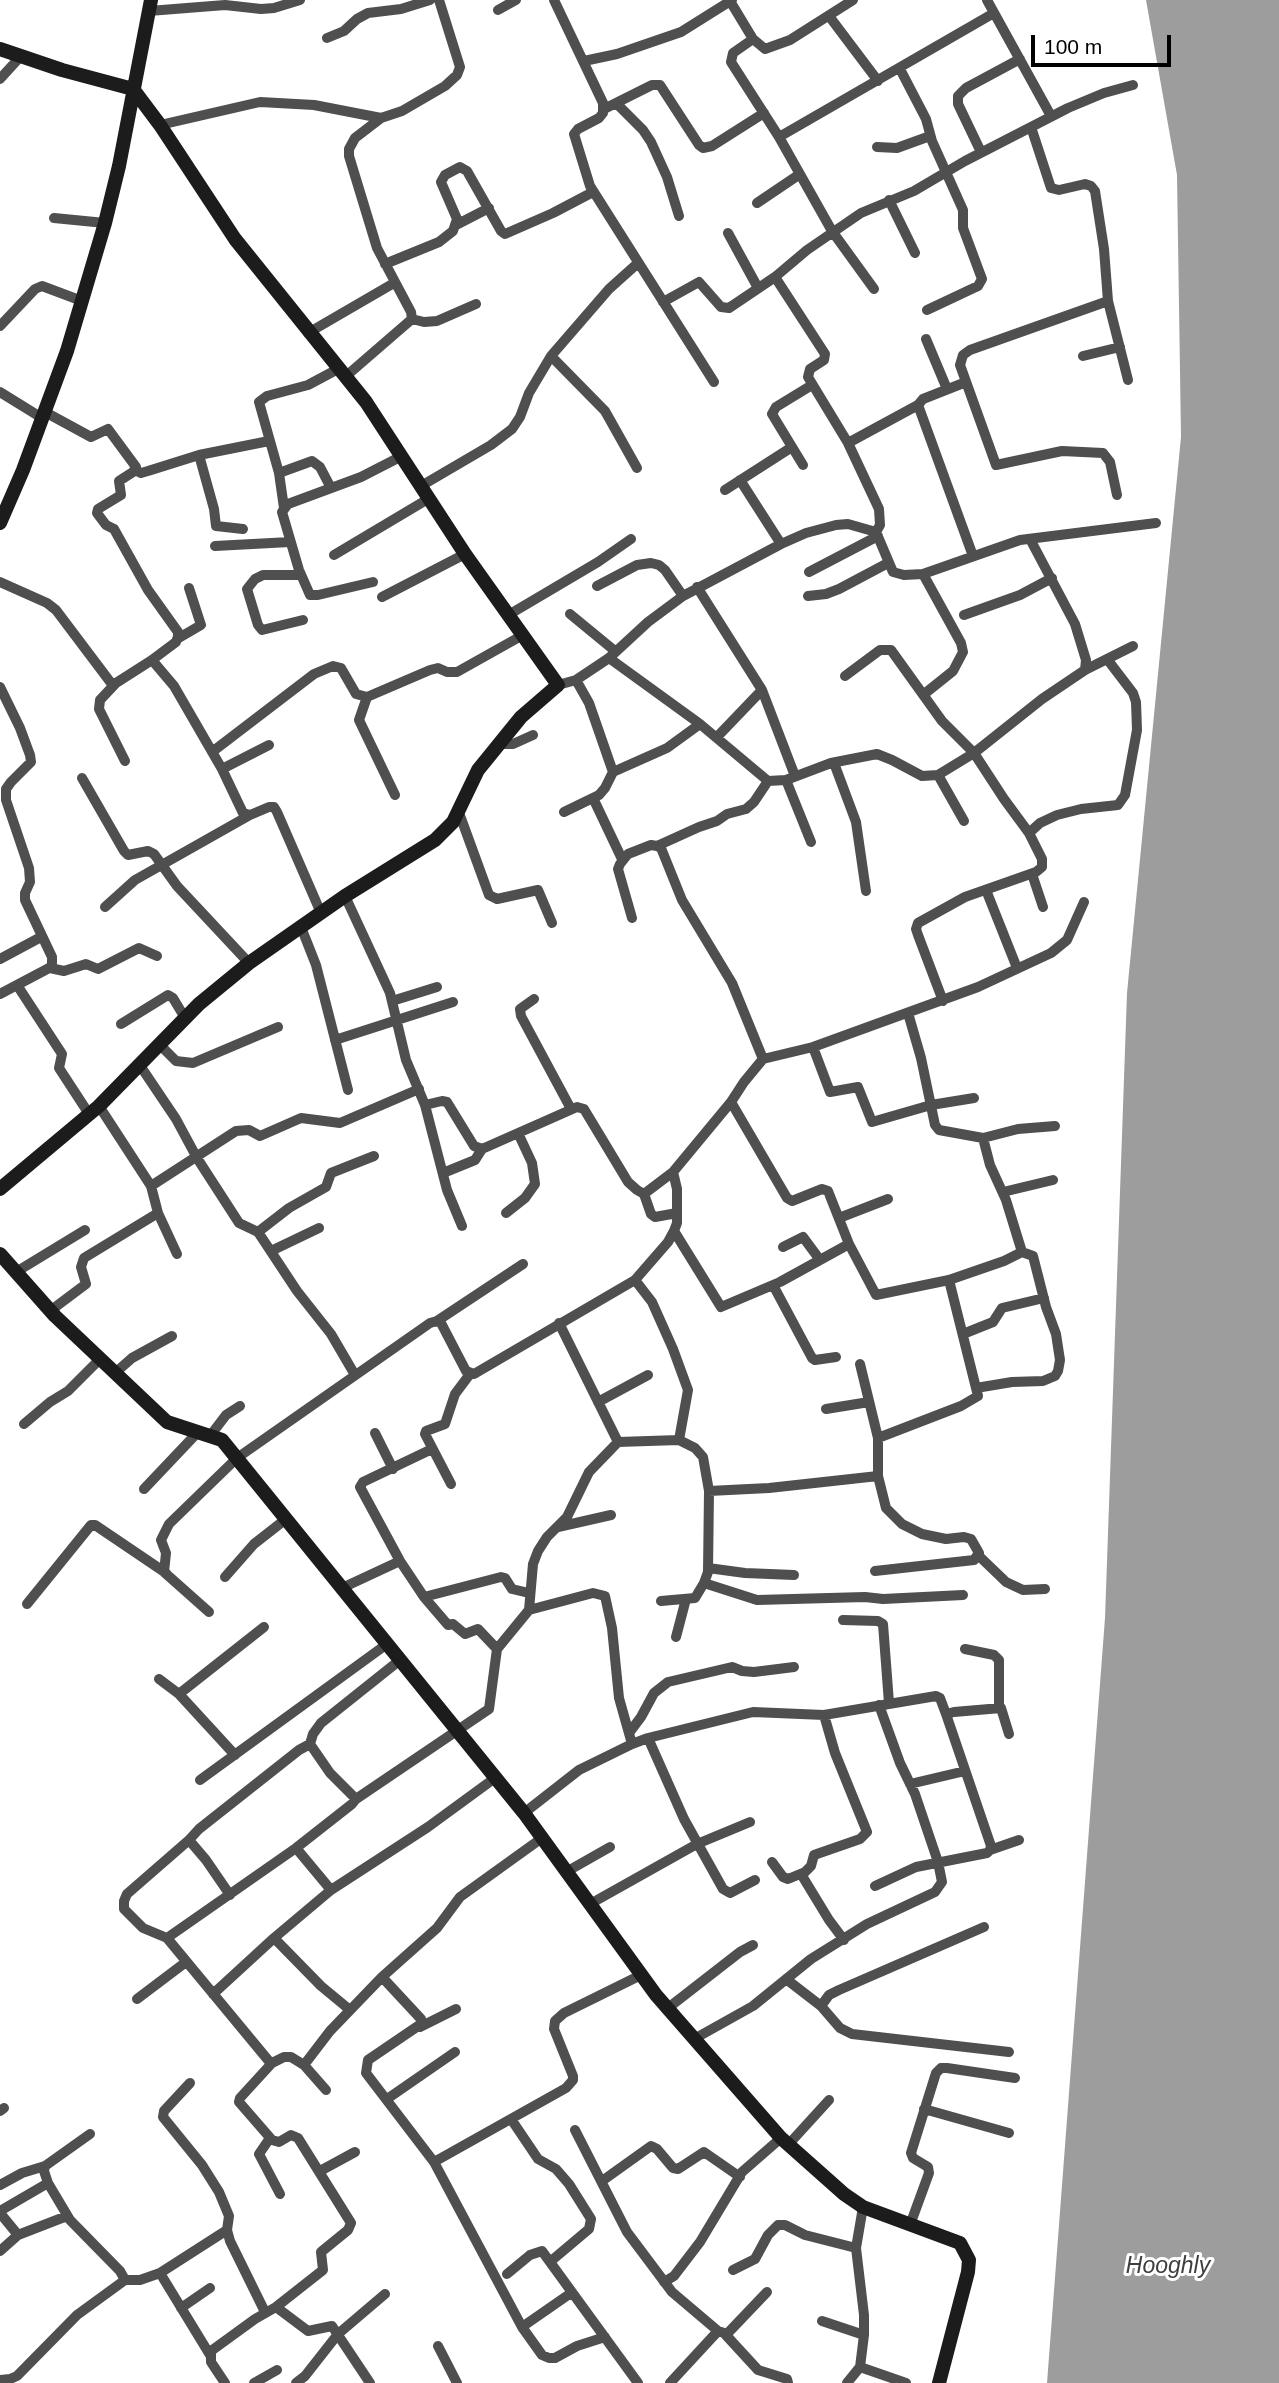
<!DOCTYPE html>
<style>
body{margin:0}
#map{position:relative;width:1279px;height:2383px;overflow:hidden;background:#fff;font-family:Arial,sans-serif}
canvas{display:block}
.scale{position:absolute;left:1031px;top:35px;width:140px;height:32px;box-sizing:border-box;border:4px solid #000;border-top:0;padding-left:9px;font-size:21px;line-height:24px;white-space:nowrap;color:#000;-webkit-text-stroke:5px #fff;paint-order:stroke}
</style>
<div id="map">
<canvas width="1279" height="2383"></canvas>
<div class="scale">100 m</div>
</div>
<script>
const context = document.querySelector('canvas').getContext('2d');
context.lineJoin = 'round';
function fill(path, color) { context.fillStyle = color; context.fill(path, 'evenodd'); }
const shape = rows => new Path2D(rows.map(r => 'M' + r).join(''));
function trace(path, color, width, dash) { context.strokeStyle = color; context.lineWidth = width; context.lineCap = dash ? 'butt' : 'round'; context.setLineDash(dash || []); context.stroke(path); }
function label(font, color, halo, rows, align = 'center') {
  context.font = font + ' Arial,sans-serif'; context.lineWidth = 6; context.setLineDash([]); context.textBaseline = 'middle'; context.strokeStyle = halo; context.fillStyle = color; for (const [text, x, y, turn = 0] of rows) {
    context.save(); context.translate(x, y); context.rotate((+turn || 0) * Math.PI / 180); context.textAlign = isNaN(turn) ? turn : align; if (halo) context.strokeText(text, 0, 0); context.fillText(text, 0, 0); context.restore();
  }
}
fill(shape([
 [1146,0,1279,0,1279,2383,1047,2383,1105,1618,1127,993,1181,437,1177,175]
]), '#9d9d9d');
trace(shape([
 [554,0,603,103,603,113,599,118,578,129,574,134,590,186,714,382],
 [987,0,1051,116],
 [730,1,753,39,765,49,790,40,853,0],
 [498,10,516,0],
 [149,11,225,5,261,9,274,8,300,0],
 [829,16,878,81],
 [327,38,344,31,357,19,368,13,401,9,430,0],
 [753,39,733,53,731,62,779,137,832,231,874,289],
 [584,61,617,54,681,32,732,0],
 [900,69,926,119,932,141,963,210,963,228,982,279,978,286,927,310],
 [0,79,21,56],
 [616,103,643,130,651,142,667,177,679,216],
 [604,109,652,85,660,85,699,145,703,148,712,146,764,113],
 [160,125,260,102,314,105,381,118,402,111,445,86,457,75,460,67,439,0],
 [1031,127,1051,188,1059,190,1085,184,1091,186,1095,191,1104,249,1108,301,1128,380],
 [779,137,994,13],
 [877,147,897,148,930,136],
 [981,152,958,104,958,96,966,88,1020,59],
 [889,200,915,253],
 [757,203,800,174],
 [54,218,105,223],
 [456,225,489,208],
 [728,233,758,288],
 [385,264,439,242,453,231,457,219,441,182,445,175,460,167,467,171,501,231,505,234,553,213,593,192],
 [775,277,825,354,824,360,810,369,808,377,848,443,879,509,880,525,876,532,893,572,904,575,923,574,1020,540,1156,523],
 [1108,301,970,350,963,355,960,365,996,465,1062,451,1103,453,1110,462,1117,495],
 [663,302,699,282,721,307,729,308,775,277,807,250,861,213,914,191,965,161,1068,108,1104,93,1133,85],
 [412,319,424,322,437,321,476,304],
 [0,326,35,289,42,286,82,301],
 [308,333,394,283],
 [926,339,947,389],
 [551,356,605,411,637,468],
 [1083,356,1120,347],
 [345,377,412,319,411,312,377,248,349,156,349,149,355,138,381,118],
 [0,392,42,418],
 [918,405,923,399,966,382],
 [848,443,918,405,973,556],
 [199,455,269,441],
 [803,465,772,414,776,407,812,385],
 [135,470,141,473,148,471,199,455,214,509,216,526,243,529],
 [279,473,312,461,320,467,331,488],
 [740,480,781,544],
 [421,486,491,445,512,429,520,417,529,393,551,356,609,289,638,263],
 [725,490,792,447],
 [284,508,279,473,259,402,267,396,308,385,338,369],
 [215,546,290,542],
 [334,555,428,499],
 [809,572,878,536],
 [300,575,263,575,255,579,247,589,258,625,262,630,303,620],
 [0,582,47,603,56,610,111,683,116,683,152,660,176,642,178,637,178,632,148,590,114,529,106,525,97,513,98,509,121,495,119,481,133,472,136,467,108,429,91,437,45,412],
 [373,582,318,595,310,595,299,570,282,512,288,504,361,477,400,457],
 [597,586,637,565,651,563,659,565,665,570,683,596],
 [697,587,762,690,795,776],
 [808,596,826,594,839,589,888,563],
 [382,597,465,554],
 [510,614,598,562,631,539],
 [570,614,615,651],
 [964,615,1020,595,1052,578],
 [177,639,201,625,189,588],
 [609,658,700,724,768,781,786,780,831,763,877,754,892,760,922,776,938,775,974,753,1042,699,1085,670,1086,660,1075,624,1030,539],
 [152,660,174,686,222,769,243,813,250,815,269,807,274,807,277,812,321,913],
 [1085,670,1133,646],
 [845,676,880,650,891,650,942,721,974,753,1004,799,1029,833,1042,859,1042,867,1036,872,965,897,918,923,916,929,918,935,943,1001],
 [576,680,589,703,613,772],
 [116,683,100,700,99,709,125,761],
 [558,685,576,680,609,658,648,622,683,596,781,544,806,533,836,525,848,524,876,532],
 [0,687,20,728,30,755,31,762,11,782,6,789,6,800,29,868,30,882,25,893,25,900,52,957,52,963,51,967,0,994],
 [923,695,953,671,963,652,961,643,923,574],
 [367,697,359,720,395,795],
 [717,737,762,690],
 [499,744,513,744,533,735],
 [212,752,314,674,333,666,341,668,356,694,367,697,430,670,438,668,447,672,457,672,523,635],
 [834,763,856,822,866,891],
 [222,769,269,745],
 [938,775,964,821],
 [82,778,124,851,128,855,148,851,154,854,177,886,249,963],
 [786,780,811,842],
 [593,798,622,859],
 [458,810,489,895,497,899,538,890,552,923],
 [564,812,599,795,605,788,613,772,667,748,700,724],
 [1029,833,1040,823,1057,815,1081,809,1118,805,1125,795,1137,730,1136,702,1133,693,1107,659],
 [657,846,699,827,717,821,727,814,746,809,754,802,768,781],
 [1032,874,1043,907],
 [986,890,1017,968],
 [345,896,390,993,406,1060,425,1105,447,1190,462,1226],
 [105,907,135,880,250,815],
 [632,918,618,869,620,864,628,854,651,845,657,846,661,848,682,900,732,983,763,1059],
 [301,927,316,965,348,1090],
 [0,959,41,937],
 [50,968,64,971,86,964,98,969,139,948,157,956],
 [17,985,62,1054,59,1068,89,1114],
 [534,999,520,1009,521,1016,571,1109],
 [392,1001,437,987],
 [908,1013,921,1058,935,1125,939,1130,983,1138,1018,1129,1055,1126],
 [121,1024,168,995,173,998,185,1018],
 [335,1040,453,1002],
 [159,1044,176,1061,193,1063,278,1027],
 [813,1047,978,987,1051,953,1067,940,1084,902],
 [139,1064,176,1119,197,1158,239,1223,258,1232,297,1291,331,1334,355,1375],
 [731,1102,787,1198,792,1201,822,1189,828,1191,849,1244,876,1295,949,1280,1004,1261,1022,1252,1006,1200,990,1165,983,1138],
 [425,1105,442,1101,447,1102,474,1146,482,1149,577,1107,584,1109,628,1182,637,1190,644,1194,673,1172],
 [99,1106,151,1186,158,1213,177,1254],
 [443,1173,475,1160,482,1149],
 [151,1186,236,1131,249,1130,260,1136,301,1118,340,1123,419,1089],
 [1003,1192,1053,1180],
 [644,1194,651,1214,655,1217,677,1213],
 [506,1213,525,1198,535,1184,532,1163,518,1133],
 [839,1218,888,1199],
 [674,1231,721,1307,780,1282,849,1244],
 [258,1232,289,1208,326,1187,331,1173,374,1156],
 [783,1247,803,1237,820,1260],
 [271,1251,319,1228],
 [16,1272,85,1230],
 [635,1280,652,1302,673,1349,688,1390,679,1440],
 [773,1285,812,1358,815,1360,836,1357],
 [50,1311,86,1284,81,1267,84,1258,158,1213],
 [437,1321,523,1264],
 [559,1323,618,1442],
 [963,1334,993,1322,1002,1308,1044,1298],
 [860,1364,878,1438,878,1476,886,1508,902,1524,922,1534,946,1539,964,1537,971,1539,979,1553,974,1560,875,1571],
 [115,1373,132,1358,172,1336],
 [976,1388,1012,1382,1043,1381,1055,1376,1058,1371,1060,1360,1056,1334,1046,1307,1033,1256,1022,1252],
 [598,1402,648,1375],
 [826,1409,869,1402],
 [24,1424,50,1402,68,1391,100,1359],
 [375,1433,393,1469],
 [210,1436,226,1415,240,1406],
 [878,1438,961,1406,978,1396,949,1280],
 [618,1442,679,1440,695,1448,703,1457,709,1491,708,1572,704,1583,695,1598,661,1601],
 [432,1449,363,1482,360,1487,400,1561,424,1597,448,1625,453,1624,465,1634,478,1629,497,1649],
 [451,1484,425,1434,426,1431,445,1424,455,1394,470,1374],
 [144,1489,198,1432],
 [709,1491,769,1488,878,1476],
 [558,1527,611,1515],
 [979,1556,1006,1582,1023,1590,1045,1589],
 [708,1568,745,1573,794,1575],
 [225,1577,254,1544,286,1519],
 [704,1583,757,1600,865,1597,883,1599,963,1595],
 [342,1588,400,1561],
 [424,1597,501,1577,505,1578,512,1589,529,1593],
 [27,1604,91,1525,95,1525,166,1573],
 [529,1610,533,1564,538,1551,547,1537,567,1517,589,1472,618,1442],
 [209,1612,164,1572,166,1553,161,1540,169,1524,237,1458,430,1323,437,1321,441,1323,466,1371,474,1374,635,1280,668,1242,674,1231,677,1223,677,1189,673,1172,731,1102,744,1082,763,1059,813,1047,830,1092,858,1087,872,1122,931,1105,974,1098],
 [843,1620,878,1621,883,1624,889,1703],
 [676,1637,686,1599],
 [965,1649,994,1655,999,1660,999,1707],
 [159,1679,179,1694,235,1755],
 [179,1694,264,1627],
 [629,1733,641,1717,654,1693,668,1682,732,1667,742,1671,754,1672,794,1667],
 [648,1738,684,1819,723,1889,730,1893,755,1880],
 [310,1744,330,1773,356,1799],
 [200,1780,387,1644],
 [910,1784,965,1771],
 [524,1813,579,1770,632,1744,648,1738,753,1712,824,1715,936,1696,940,1698,946,1714,954,1712,1001,1708,1009,1734],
 [189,1840,206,1860,230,1895],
 [296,1848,331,1890],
 [990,1850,1019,1840],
 [772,1862,783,1877,788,1879,805,1872,811,1866,814,1855,860,1839,867,1832,835,1753,824,1715],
 [566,1872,610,1847],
 [801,1874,829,1920,844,1940],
 [875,1886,916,1867,987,1853,990,1850,991,1846,946,1714],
 [590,1904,697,1844,750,1822],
 [167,1938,296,1848,352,1804,356,1799,489,1709,497,1649,529,1610,593,1593,605,1596,612,1628,619,1698,632,1744],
 [382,1977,421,2019,421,2024,368,2060,366,2073,434,2162,522,2327,542,2355,549,2358,555,2358,577,2346,605,2337],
 [786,1979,821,2006,840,2028,852,2034,1009,2052],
 [213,1994,274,1938],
 [137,1999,186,1962],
 [821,2006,829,1995,839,1990,984,1927],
 [668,2008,740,1952,753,1945],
 [350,2010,321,1986,274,1938,331,1890,428,1827,495,1778],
 [420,2027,456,2009],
 [694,2039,753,2006,811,1959,867,1924,935,1892,942,1882,938,1862,915,1794,900,1763,879,1705],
 [272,2063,240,2098,239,2102,272,2140,279,2142,291,2135,298,2138,351,2223,348,2230,321,2252,323,2270,276,2307],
 [304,2065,330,2031,382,1977,437,1928,460,1897,542,1838],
 [190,2083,164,2111,163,2117,202,2165,219,2192,229,2216,227,2230,230,2241,265,2312],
 [326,2090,304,2065,291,2057,284,2057,272,2063,268,2060,167,1938,143,1928,124,1909,124,1901,127,1894,189,1840,199,1829,299,1750,310,1744,313,1734,321,1723,400,1660],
 [387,2099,455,2052],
 [924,2109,1009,2133],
 [0,2111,4,2108],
 [511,2119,538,2159,556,2169,569,2184,591,2219,589,2229,551,2261],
 [575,2130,627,2232,672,2292,718,2331,724,2333,758,2370,787,2379,788,2383],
 [90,2134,45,2166,44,2171,48,2183,70,2220,120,2271,125,2280],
 [270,2138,259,2154,280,2194],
 [788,2145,829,2100],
 [434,2162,566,2088,573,2080,573,2076,554,2029,555,2021,564,2013,641,1975],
 [320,2171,355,2152],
 [602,2181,651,2146,657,2149,673,2168,678,2169,704,2152,740,2177],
 [0,2185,22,2173,45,2166],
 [0,2211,48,2183],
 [0,2213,18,2235],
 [910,2225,929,2173,928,2167,913,2158,911,2153,936,2073,941,2068,947,2068,1015,2078],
 [0,2251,18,2235,67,2216],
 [733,2270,755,2259,768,2235,778,2225,785,2225,805,2235,856,2248],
 [160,2273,210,2355],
 [507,2274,530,2255,542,2251,638,2383],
 [664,2282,674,2276,700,2242,742,2172,781,2138],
 [181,2308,210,2288],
 [822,2321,864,2335],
 [522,2327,571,2293],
 [726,2335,767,2292],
 [438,2346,457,2383],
 [860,2367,906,2383],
 [0,2380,10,2379,17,2376,77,2315,125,2280,140,2280,160,2273,227,2230],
 [225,2383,211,2362,211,2351,255,2319,276,2307,308,2331,332,2326,370,2383],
 [254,2383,277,2370],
 [296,2383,305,2376,338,2334,385,2294],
 [670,2383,718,2331],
 [847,2383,860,2367,864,2335,864,2315,856,2248,863,2207]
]), '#4f4f4f', 10);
trace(shape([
 [0,49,62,70,133,89,160,125,235,239,366,402,465,554,558,685,521,717,478,770,453,822,435,840,345,896,249,963,199,1004,99,1106,0,1189],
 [0,523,23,470,67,351,105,223,119,166,151,0],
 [0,1254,55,1316,167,1422,222,1440,524,1813,656,1995,781,2138,844,2194,863,2207,960,2243,969,2260,968,2272,939,2383]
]), '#1c1c1c', 14);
label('italic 23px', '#3e3e3e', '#fff', [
 ["Hooghly",1168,2267]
]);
</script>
